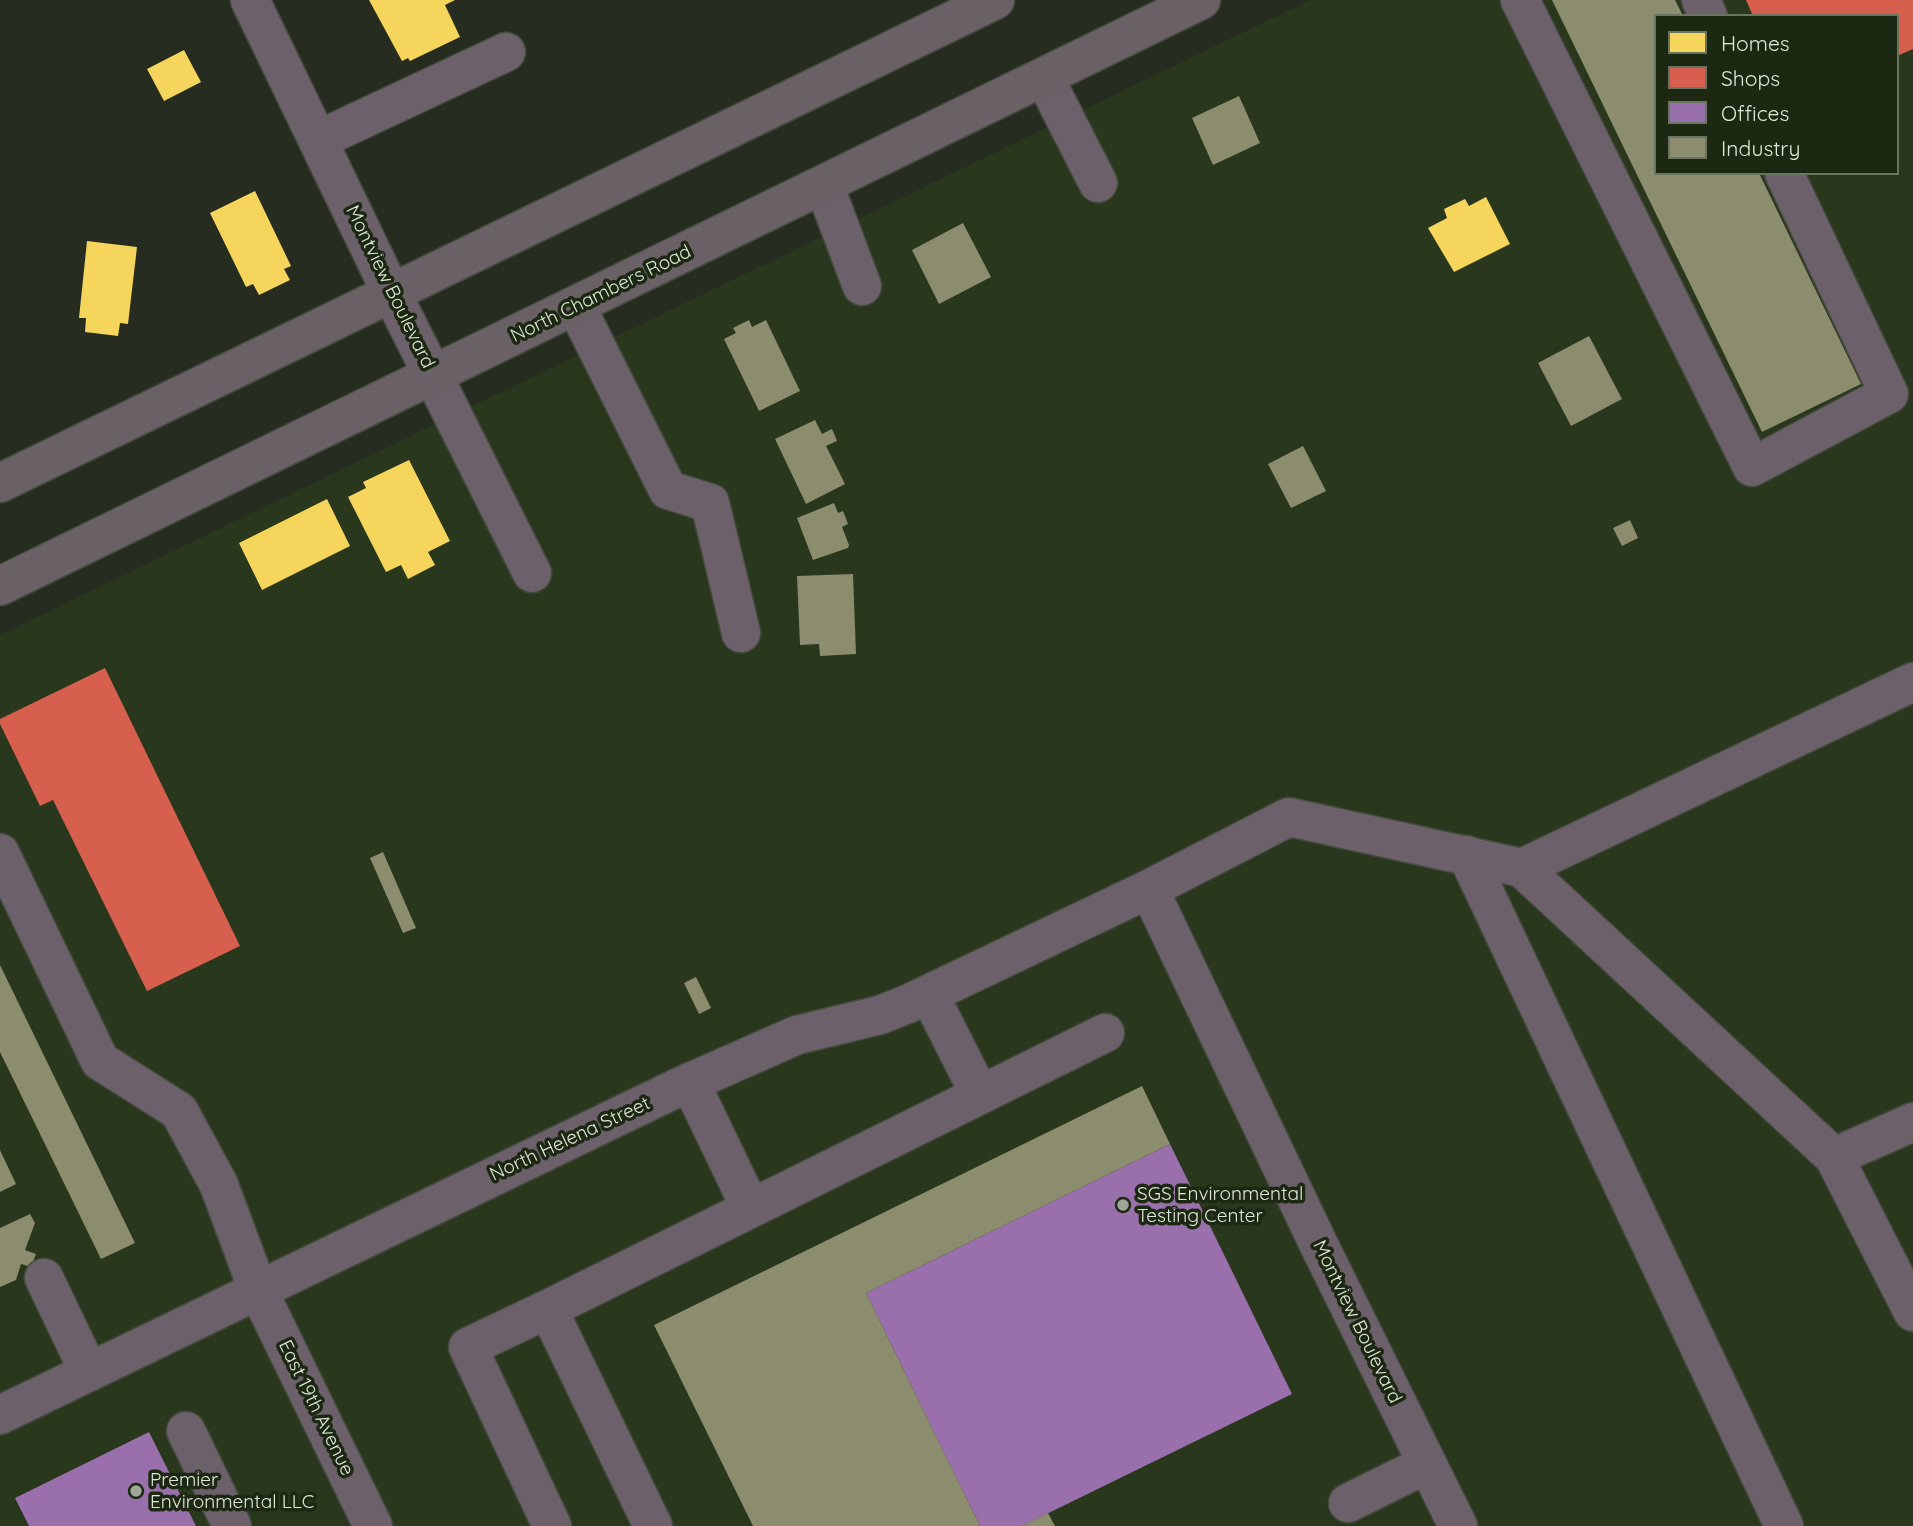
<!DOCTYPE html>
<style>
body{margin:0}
#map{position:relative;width:1913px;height:1526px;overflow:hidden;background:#262d20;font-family:Quicksand,sans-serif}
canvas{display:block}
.legend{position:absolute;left:1654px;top:14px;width:245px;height:161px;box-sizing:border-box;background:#1c2811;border:2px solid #6a7461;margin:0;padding:9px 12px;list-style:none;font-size:21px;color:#dfe7d9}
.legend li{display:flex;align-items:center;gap:14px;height:35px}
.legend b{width:35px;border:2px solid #6a7461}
</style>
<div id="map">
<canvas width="1913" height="1526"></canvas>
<ul class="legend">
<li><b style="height:19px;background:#f6d55c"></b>Homes</li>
<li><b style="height:19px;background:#d6604d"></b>Shops</li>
<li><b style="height:19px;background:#9970ab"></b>Offices</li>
<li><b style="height:19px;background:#8c8c6e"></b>Industry</li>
</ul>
</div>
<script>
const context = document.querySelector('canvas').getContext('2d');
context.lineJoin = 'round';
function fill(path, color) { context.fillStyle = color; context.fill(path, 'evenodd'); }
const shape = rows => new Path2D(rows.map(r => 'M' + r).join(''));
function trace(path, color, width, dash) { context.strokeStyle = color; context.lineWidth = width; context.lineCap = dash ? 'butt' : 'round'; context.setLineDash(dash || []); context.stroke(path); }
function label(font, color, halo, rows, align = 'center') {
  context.font = font + ' Quicksand,sans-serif'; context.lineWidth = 7; context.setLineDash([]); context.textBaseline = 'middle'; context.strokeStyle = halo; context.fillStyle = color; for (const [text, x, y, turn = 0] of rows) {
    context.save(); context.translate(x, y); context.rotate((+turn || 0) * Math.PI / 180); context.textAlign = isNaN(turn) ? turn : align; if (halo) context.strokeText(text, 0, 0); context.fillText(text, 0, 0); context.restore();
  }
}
fill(shape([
 [1310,0,1913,0,1913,1526,0,1526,0,635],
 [1656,16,1897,16,1897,173,1656,173]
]), '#29371c');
fill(shape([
 [369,0,455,0,445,5,460,37,410,61,408,58,402,61],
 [184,50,201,82,164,101,147,69],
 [255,191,291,266,284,269,290,280,259,295,253,284,246,287,210,213],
 [1486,197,1510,244,1454,272,1428,228,1447,218,1444,209,1465,199,1469,206],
 [87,241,137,247,128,324,120,323,118,336,85,332,86,318,79,318],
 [409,460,450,541,428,552,435,565,408,579,401,565,386,572,348,497,366,488,363,482],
 [327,499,350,546,262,590,239,543]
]), '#f6d55c');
fill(shape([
 [1746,0,1913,0,1913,49,1897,56,1897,16,1753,16],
 [105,668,240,946,147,991,53,800,40,806,0,724,0,719]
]), '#d6604d');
fill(shape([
 [1170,1144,1292,1394,1022,1526,980,1526,866,1293],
 [149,1432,196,1526,29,1526,15,1498]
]), '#9970ab');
fill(shape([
 [1552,0,1675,0,1683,16,1656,16,1656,173,1759,173,1861,384,1762,432],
 [1239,96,1260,143,1213,165,1192,118],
 [963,223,991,277,939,304,912,250],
 [749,320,752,327,766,320,800,391,759,411,724,339,736,333,733,328],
 [1589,336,1622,399,1571,426,1538,363],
 [815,420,822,434,832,429,837,441,826,446,845,484,806,504,775,439],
 [1303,446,1326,491,1291,508,1268,464],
 [834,503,838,513,843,511,848,524,842,527,849,545,848,548,813,560,797,518],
 [1630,520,1638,538,1622,546,1613,528],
 [853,574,856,654,820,656,819,644,800,645,797,576],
 [383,852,416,928,403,933,370,858],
 [0,965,135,1243,101,1259,0,1052],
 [696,977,711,1008,699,1014,684,983],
 [1142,1086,1170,1144,866,1293,980,1526,753,1526,654,1325],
 [0,1150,16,1184,0,1192],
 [30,1214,35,1223,25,1250,36,1254,31,1267,21,1264,16,1280,0,1287,0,1228],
 [1048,1513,1055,1526,1022,1526]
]), '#8c8c6e');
const minor = shape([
 [250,0,391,292,532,573],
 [1520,0,1752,467,1889,394,1784,173],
 [1701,0,1708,16],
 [1044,77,1098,183],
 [318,140,506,52],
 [824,185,862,286],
 [576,306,668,490,710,503,741,633],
 [0,853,100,1061,179,1111,219,1185,258,1290,373,1526],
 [1467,855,1784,1526],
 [1522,868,1834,1157,1913,1122],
 [1149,889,1318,1243,1458,1526],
 [929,994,980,1095],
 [690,1082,750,1207],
 [1834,1157,1913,1312],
 [44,1278,89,1372],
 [548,1309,468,1347,552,1526],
 [0,1415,677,1088,797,1035,880,1015,910,1003,1149,889,1289,817,1522,868,1913,682],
 [186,1431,232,1526],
 [1348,1503,1427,1464],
 [653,1526,548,1309,1105,1033]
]);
const major = shape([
 [0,483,995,0],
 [0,586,1201,0]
]);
trace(minor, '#444a3e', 41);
trace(major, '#444a3e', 41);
trace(minor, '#6c616b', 38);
trace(major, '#6a6167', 38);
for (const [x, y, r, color] of [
 [1123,1205,7,"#9ea698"],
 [136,1491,7,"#9ea698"]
]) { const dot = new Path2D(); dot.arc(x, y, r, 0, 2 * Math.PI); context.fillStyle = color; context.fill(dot); trace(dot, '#1c2811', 2.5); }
label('19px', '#dfe7d9', '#1c2811', [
 ["Montview Boulevard",390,287,64],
 ["North Chambers Road",601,294,-26],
 ["North Helena Street",570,1139,-25],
 ["Montview Boulevard",1357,1322,64],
 ["East 19th Avenue",316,1408,64]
]);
label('19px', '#dfe7d9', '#1c2811', [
 ["SGS Environmental",1137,1194],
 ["Testing Center",1137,1216],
 ["Premier",150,1480],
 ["Environmental LLC",150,1502]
], 'left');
</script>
